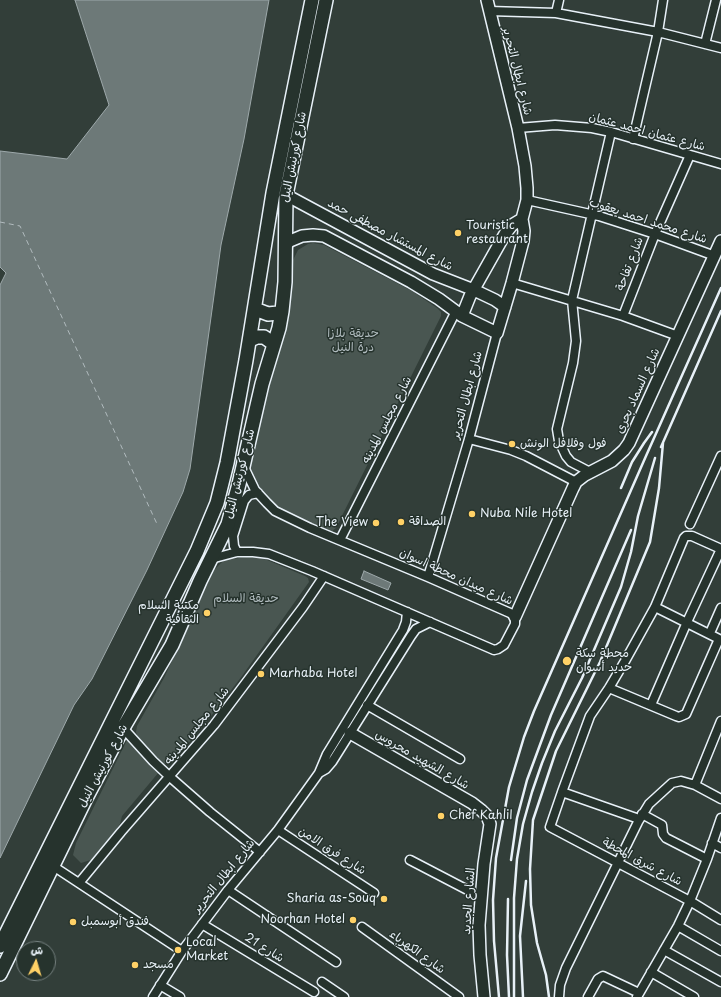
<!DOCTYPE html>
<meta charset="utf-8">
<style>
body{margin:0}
#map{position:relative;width:721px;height:997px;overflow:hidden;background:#323e39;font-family:"Playpen Sans","Playpen Sans Arabic",sans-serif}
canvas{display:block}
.north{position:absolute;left:16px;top:941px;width:40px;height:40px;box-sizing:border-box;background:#26332d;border:1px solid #747f7e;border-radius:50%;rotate:5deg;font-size:11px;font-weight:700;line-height:16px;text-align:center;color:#e8f1f8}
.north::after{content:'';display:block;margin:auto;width:14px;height:18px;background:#ffd166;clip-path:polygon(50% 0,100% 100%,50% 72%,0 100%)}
</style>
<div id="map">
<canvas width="721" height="997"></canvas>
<div class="north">ش</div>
</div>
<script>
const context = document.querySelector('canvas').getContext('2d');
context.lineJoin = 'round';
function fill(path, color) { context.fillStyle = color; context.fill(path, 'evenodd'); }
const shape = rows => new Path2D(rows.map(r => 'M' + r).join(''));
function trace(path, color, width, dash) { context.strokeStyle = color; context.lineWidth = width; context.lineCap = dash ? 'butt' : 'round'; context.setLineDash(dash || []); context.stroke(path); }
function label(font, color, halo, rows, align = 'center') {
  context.font = font + ' "Playpen Sans","Playpen Sans Arabic",sans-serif'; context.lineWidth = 3; context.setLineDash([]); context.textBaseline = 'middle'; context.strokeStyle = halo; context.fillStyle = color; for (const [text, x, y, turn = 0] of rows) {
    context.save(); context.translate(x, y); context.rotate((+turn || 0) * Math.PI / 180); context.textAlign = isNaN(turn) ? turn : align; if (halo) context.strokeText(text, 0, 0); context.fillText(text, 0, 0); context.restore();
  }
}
fill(shape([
 [313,243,324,245,412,291,437,308,441,312,441,316,336,528,331,532,328,532,276,508,270,501,250,473,248,468,263,400,278,357,286,324,291,291,293,260,298,250,308,244],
 [253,556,260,557,305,576,308,578,309,582,242,676,205,724,171,763,164,764,160,763,138,738,136,732,137,726,164,678,214,570,221,563,225,560],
 [127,740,159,772,122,816,120,824,94,859,81,863,73,855,76,843]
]), '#495651');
const water = shape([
 [75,0,269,0,244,139,221,245,190,469,183,492,147,570,92,679,74,705,0,858,0,285,6,273,0,267,0,151,67,159,109,105,75,0],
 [364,571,391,583,388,590,361,579,364,571]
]);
fill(water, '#6d7978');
trace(water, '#9ea9ab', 1);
trace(shape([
 [0,222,20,226,157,524]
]), '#b1bbbe', 1, [5, 4]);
const street = shape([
 [489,11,556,13,658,32,721,48],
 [556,13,559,0],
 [705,44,716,0],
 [518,128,555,125,592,128,611,132,721,164],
 [633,139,658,32,663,0],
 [527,200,599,216,655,234,715,256],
 [512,283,623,316,678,336],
 [623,316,655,234,690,155],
 [469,439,511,450,526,456,576,482],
 [590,472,571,462,566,456,559,441,557,429,573,363,576,341,572,300,611,132],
 [690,524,721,456],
 [340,540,456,311],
 [237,552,234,546,233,536,244,501,249,495,258,493],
 [211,559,237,552,253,552,269,554,312,571,494,650,498,649,504,645,515,624,515,617,510,613,428,577,310,528,275,511,267,503,255,490,244,467],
 [428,577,469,439,497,333],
 [710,633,721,608],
 [609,688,676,716,679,717,686,714,719,639,655,607],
 [367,705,460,759],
 [651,705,687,622,721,549],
 [123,728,153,761,170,777,210,812,260,852],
 [319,773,326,769,332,762,411,636,416,629,430,622],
 [695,785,721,721],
 [562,792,550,827,690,901,721,920],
 [642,814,662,825,663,834,666,838,707,859],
 [639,819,562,792,590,716,609,688,625,661,655,607,684,538,686,536,692,536,721,549],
 [278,830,374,893],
 [712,843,721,848],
 [410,860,481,897],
 [53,866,182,951],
 [79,883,121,832,214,725,303,607,324,576],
 [228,890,336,962],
 [202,924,314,992],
 [678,926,721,951],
 [362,927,459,997],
 [664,950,721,982],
 [651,972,694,997],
 [322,982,344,997],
 [160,985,180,997],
 [153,997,182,951,228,890,278,830,319,773,327,754,403,630,406,622,407,612],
 [559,997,560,985,566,968,638,822,649,804,672,783,681,781,695,785,721,799],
 [588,997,598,979,603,976,639,993],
 [637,997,678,926,690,901,707,859,721,818]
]);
const secondary = shape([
 [286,195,433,274,474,290,495,300,505,307],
 [285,245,290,241,302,236,313,235,324,236,411,282,439,299,462,316,497,333,512,283,523,241,524,231,522,219,527,200,527,188,525,166,518,128,487,0],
 [462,316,470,296,505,234,512,225,522,219],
 [515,617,573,488,576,482,585,475,612,461,624,450,629,443,721,241],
 [350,733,472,803,481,810,487,816,490,824,484,864,479,925,480,955,484,997]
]);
const primary = shape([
 [255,309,268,314,278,313,282,311],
 [250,340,257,337,264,337,274,344],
 [0,946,197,551,217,503,227,463,246,360,273,193,312,0],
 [0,974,86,798,123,728,172,645,200,581,228,524,239,484,262,384,279,328,282,311,285,282,286,195,326,0]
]);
trace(street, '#e8f1f8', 11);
trace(secondary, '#e8f1f8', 14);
trace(primary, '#e8f1f8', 16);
trace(street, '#26332d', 8);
trace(secondary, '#26332d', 11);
trace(primary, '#26332d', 13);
trace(shape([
 [661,447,721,311],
 [621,488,632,462,644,443,652,432],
 [511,860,517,818,527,780,551,715,631,530],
 [508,899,507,955,509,997],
 [499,997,494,941,493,900,496,858,509,787,524,737,534,711,646,456,721,288],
 [514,997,514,898,517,859,523,824,532,792,542,763,555,731,582,678,621,587,631,552,638,516,655,458],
 [523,997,520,936,526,881],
 [549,997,546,975,537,943,531,905,530,869,533,820,556,751,600,662,650,542,659,488,663,443]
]), '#e8f1f8', 2.5);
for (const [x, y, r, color] of [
 [458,233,4,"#ffd166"],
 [512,444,4,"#ffd166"],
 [472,514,4,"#ffd166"],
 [401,522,4,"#ffd166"],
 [376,523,4,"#ffd166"],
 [207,613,4,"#ffd166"],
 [567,661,5,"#ffd166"],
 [261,674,4,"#ffd166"],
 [441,816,4,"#ffd166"],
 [384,899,4,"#ffd166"],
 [353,920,4,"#ffd166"],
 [73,922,4,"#ffd166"],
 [178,950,4,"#ffd166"],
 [135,965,4,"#ffd166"]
]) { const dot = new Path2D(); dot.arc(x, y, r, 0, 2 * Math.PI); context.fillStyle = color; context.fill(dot); trace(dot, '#26332d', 1.5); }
label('12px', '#e8f1f8', '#26332d', [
 ["شارع ابطال التحرير",517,71,76],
 ["شارع عثمان احمد عثمان",647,132,15],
 ["شارع كورنيش النيل",294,157,-79],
 ["شارع محمد احمد يعقوب",648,221,18],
 ["شارع المستشار مصطفى حمد",390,235,28],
 ["شارع تفاحة",630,264,-69],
 ["شارع السماد بحرى",638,391,-66],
 ["شارع ابطال التحرير",467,395,-75],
 ["شارع مجلس المدينه",387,420,-63],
 ["شارع كورنيش النيل",240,474,-76],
 ["شارع ميدان محطة اسوان",456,577,24],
 ["شارع مجلس المدينه",197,726,-51],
 ["شارع الشهيد محروس",422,760,30],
 ["شارع كورنيش النيل",103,766,-62],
 ["شارع فرق الامن",332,851,33],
 ["شارع شرق المحطة",642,862,28],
 ["شارع ابطال التحرير",224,876,-51],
 ["الشارع الجديد",469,901,-86],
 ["شارع 21",264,948,32],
 ["شارع الكهرباء",417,952,36]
]);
label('12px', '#e8f1f8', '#26332d', [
 ["Touristic",466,226],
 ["restaurant",466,240],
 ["فول وفلافل الونش",520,444],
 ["Nuba Nile Hotel",480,514],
 ["الصداقة",409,522],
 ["The View",368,523,"right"],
 ["مكتبة السلام",199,606,"right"],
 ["الثقافية",199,620,"right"],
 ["محطة سكة",576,654],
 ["حديد أسوان",576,668],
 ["Marhaba Hotel",269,674],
 ["Chef Kahlil",449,816],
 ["Sharia as-Souq",376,899,"right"],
 ["Noorhan Hotel",345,920,"right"],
 ["فندق أبوسمبل",81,922],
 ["Local",186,943],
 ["Market",186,957],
 ["مسجد",143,965]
], 'left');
label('12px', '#b0bbbe', '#26332d', [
 ["حديقة بلازا",353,334],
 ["درة النيل",353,348],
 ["حديقة السلام",246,599]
]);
</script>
